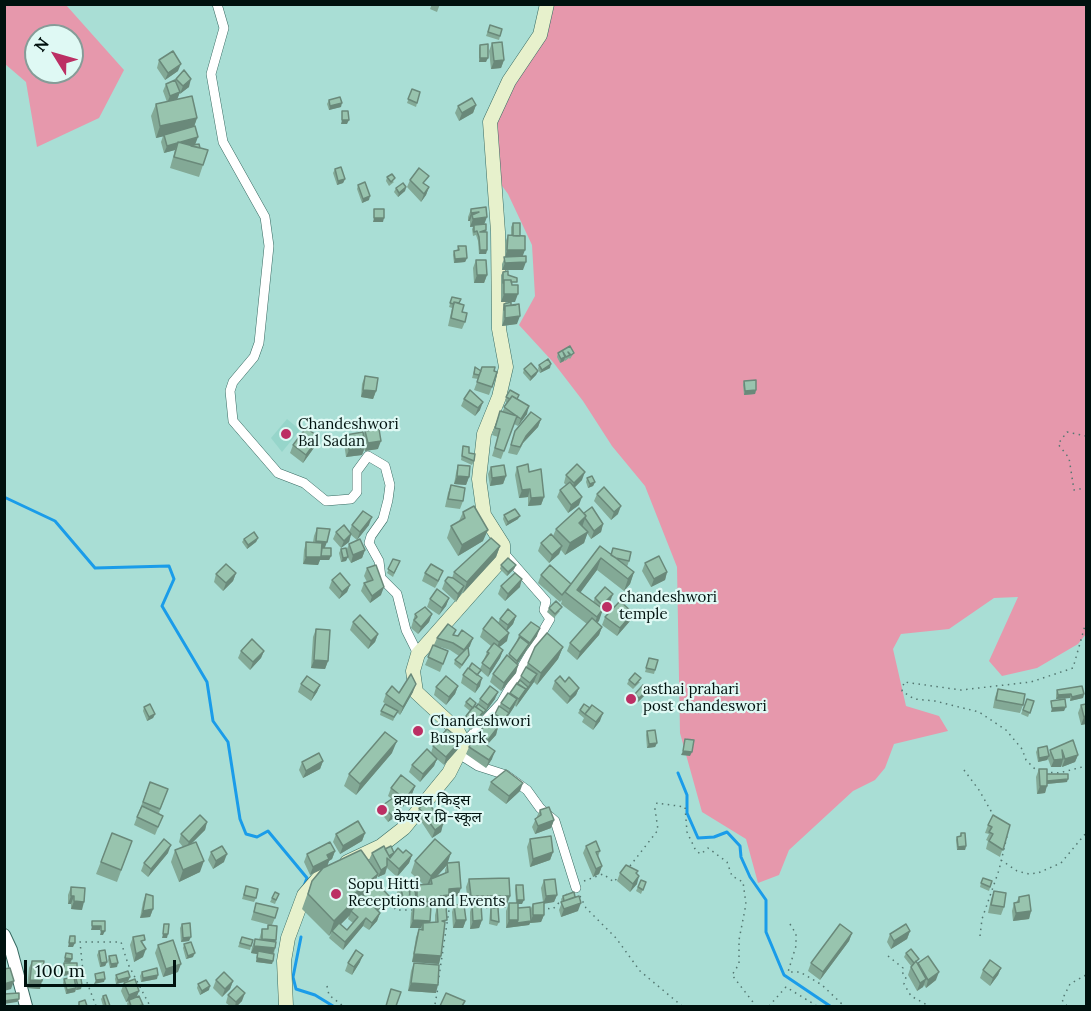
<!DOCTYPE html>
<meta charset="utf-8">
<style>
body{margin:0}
#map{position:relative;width:1091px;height:1011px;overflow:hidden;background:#a9ded5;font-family:Lora,serif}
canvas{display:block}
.frame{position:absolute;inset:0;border:6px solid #00110e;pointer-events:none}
.north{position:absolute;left:24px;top:24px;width:60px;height:60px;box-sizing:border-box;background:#dff9f4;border:2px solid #869c98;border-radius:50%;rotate:307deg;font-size:16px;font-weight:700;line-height:24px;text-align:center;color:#00110e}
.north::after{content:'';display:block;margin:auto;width:21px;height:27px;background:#bc2f64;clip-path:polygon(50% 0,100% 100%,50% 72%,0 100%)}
.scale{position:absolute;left:24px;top:960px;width:152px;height:27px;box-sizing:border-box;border:3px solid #00110e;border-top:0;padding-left:8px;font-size:18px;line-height:21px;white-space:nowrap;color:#00110e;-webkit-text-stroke:4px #dff9f4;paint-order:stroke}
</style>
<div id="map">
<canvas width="1091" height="1011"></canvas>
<div class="frame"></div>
<div class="north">N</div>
<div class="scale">100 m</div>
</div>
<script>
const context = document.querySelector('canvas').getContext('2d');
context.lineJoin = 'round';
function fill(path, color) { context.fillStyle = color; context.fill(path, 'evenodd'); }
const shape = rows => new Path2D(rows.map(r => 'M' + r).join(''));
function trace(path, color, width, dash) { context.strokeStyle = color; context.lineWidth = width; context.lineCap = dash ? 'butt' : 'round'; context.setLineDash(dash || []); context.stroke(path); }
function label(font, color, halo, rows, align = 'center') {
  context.font = font + ' Lora,"Noto Sans Devanagari",serif'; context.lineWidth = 4.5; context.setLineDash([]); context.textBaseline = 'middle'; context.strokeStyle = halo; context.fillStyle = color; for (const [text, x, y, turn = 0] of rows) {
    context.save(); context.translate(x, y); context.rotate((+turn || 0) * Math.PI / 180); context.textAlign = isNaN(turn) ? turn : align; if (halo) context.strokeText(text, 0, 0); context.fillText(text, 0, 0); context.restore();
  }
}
fill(shape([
 [287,419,300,430,282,452,271,438]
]), '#96d5ca');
fill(shape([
 [4,5,66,5,124,70,99,118,37,147,26,82,5,64],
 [36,36,72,36,72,72,36,72],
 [553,5,1086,5,1086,634,1078,644,1037,668,1002,676,989,661,1018,597,994,598,949,629,901,634,893,649,906,706,939,716,948,731,894,744,885,768,875,780,853,791,789,850,779,875,758,883,746,839,702,812,680,733,677,567,645,486,612,446,583,401,553,362,519,325,535,296,532,245,508,194,497,179,495,116]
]), '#e698ac');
trace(shape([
 [4,497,55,521,95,568,169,566,174,579,162,606,207,682,213,721,228,742,240,819,246,834,257,837,268,831,307,878,304,886],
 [678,773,687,795,687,813,698,838,714,837,727,832,740,846,741,857,750,877,766,900,766,932,784,975,830,1006],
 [301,937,293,977,296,989,315,995,333,1006]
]), '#1a9ce9', 3);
const minor = shape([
 [217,4,224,28,211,74,223,142,265,217,269,246,259,343,254,357,233,382,230,391,233,421,278,473,304,483,326,501,351,499,357,492,357,471,368,456,385,466,390,485,388,500,383,519,371,536,369,543,379,561,381,578,397,594,406,630,418,654],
 [464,743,501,703,550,619,544,610,546,601,503,552],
 [459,754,478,766,506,775,527,790,540,808,555,821,576,888]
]);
const tertiary = shape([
 [4,935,11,950,26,1006]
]);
const secondary = shape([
 [347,862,381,846,404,828,449,773,464,743,457,730,416,692,413,671,418,654,503,558,503,545,484,515,479,479,484,434,499,397,506,367,499,329,498,232,490,122,509,81,540,35,547,4],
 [286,1006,284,961,288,938,304,895,322,874]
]);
trace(minor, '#386a62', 10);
trace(tertiary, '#386a62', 14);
trace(secondary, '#386a62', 15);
trace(shape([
 [1086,436,1067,432,1058,444,1069,458,1074,490,1086,488],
 [964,770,979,790,995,818],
 [1040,771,1036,770,1026,760,1022,749,1006,730,979,712,935,701,914,699,902,691,904,682,961,690,1031,682,1073,668,1086,622],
 [1045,772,1059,773,1086,766],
 [1001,860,1017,871,1029,874,1038,873,1061,863,1086,833],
 [630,866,658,830,655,809,657,803,685,807,687,832,696,851,701,854,708,848,727,862,732,876,743,882,746,904,739,940,739,964,732,975,756,1006],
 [584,881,603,874,614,882,618,877],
 [580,896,586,908,616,938,640,971,682,1006],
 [386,899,396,910,412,910],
 [480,908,508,907],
 [542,908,553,909,569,892],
 [790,924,796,934,796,946,788,972,800,972,822,985,844,1006],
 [980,936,982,919,999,870,1008,832],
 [888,956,903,968,902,972,906,977,904,984,911,996,929,1006],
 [438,983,449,910,454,909],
 [327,986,329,995,343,1006],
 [435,1004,438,988],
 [96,1006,83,972,80,942,121,942,128,964,150,1006],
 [769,1006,786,987,817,1006],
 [1067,1006,1062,1000,1070,984,1086,975]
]), '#547771', 1.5, [1.5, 4.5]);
trace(minor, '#fff', 9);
trace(tertiary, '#fff', 12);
trace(secondary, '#e7f1cc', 14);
fill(shape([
 [432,4,440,4,437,12,430,9],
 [490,25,502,29,499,40,486,36],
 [492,43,504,60,501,68,491,69,489,51],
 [480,45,486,62,479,62,479,49],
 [159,60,178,71,165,80,157,68],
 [176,79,189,87,179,94,177,99,197,118,194,126,195,145,203,165,199,177,170,168,175,150,164,153,161,142,163,136,156,138,151,116,156,104,167,102,163,91,166,84,176,81],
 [412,89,420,92,416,107,407,103],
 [329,100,341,107,329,110,327,104],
 [476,105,473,113,459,121,455,113,458,106],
 [335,169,345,179,343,183,337,185,333,173],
 [387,177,394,182,389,186,386,181],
 [410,180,425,184,429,187,426,195,421,202,407,187],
 [358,185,369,200,362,203,357,189],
 [406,187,405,191,398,197,394,192,396,188],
 [471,209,484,224,486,230,487,250,486,254,479,254,478,241,476,235,473,236,472,229,473,227,470,227,470,221,468,221,468,217],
 [513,223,520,236,523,256,523,270,502,270,502,264,505,257,505,243,508,235,511,236,511,227],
 [458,246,467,258,465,262,454,263,453,255,454,251,457,251],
 [476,260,487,275,484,283,474,283,473,268],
 [503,272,508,275,515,302,501,302,501,275],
 [452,297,459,303,462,312,465,322,462,329,448,326,452,308,449,307],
 [504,304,511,305,517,324,502,326,503,308],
 [558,353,574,353,570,359,569,358,565,361,564,360,564,361,560,363,557,357],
 [539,365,550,368,540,373,538,369],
 [475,367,492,387,489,395,474,390,478,379,472,378],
 [524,369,538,371,536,375,530,381,523,373],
 [365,376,376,391,373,399,361,397,362,384],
 [744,381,756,390,755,394,744,395,743,385],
 [510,390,527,414,518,426,514,424,501,459,492,456,498,437,492,435,500,411,502,412,507,403,505,401],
 [464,399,480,410,475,416,461,406],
 [541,419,538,427,523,443,517,455,508,453,515,431],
 [365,431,378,449,365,451,364,449,362,455,346,457,344,443,346,435,363,436],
 [319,437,316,445,303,463,290,453,293,445],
 [463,446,474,461,472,465,461,460],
 [458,465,469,477,466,485,454,484,456,473],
 [491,467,506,476,503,484,490,486,488,474],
 [517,467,529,472,544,497,541,505,528,506,528,497,519,498,515,475],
 [566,475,582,480,575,487,579,505,568,513,557,497,560,490,566,485,564,483],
 [587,478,595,482,593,486,588,488,586,482],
 [451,485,463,501,460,509,445,507,448,493],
 [597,494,618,514,611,520,594,501],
 [463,512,483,541,458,556,447,538,451,526,459,521],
 [584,513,603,524,601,532,591,539,587,533,584,543,565,555,561,550,559,554,549,563,538,551,541,543,553,536,556,529],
 [504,515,518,519,506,526,503,519],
 [352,525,369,525,357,540,351,535,349,542,341,548,333,539,336,532,349,532],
 [317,528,325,548,331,556,329,560,320,560,318,565,303,564,304,550,306,542,313,542,314,536],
 [258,538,256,542,247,549,242,542,244,539],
 [349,544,365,550,362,558,351,563,347,556,346,561,341,562,339,553,341,549,346,551],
 [500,546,496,557,463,593,462,592,456,602,442,589,445,581,452,578,454,572],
 [600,546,611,554,613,548,629,561,627,567,634,572,630,584,624,591,597,570,580,592,593,602,595,598,610,602,603,609,597,623,602,627,599,635,577,660,567,651,570,643,587,624,561,604,562,600,560,602,538,583,541,575,571,584],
 [393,559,400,561,393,577,387,573],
 [645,563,667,572,665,580,651,587,642,571],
 [501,565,516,565,514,569,507,576,500,569],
 [367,568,381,595,370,603,361,591,364,583,367,582,364,576],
 [236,573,233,581,223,591,214,582,216,574],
 [425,573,440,579,435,588,422,581],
 [332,580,350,585,347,592,339,599,329,588],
 [501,586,520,587,505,601,498,594],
 [449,598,446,606,439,615,427,607,430,599],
 [549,608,560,611,554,618,547,612],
 [633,613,630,621,617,636,602,625,605,617],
 [415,614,432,614,429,622,418,634,411,628],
 [516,616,513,624,507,631,507,641,499,647,503,650,500,658,488,677,481,671,478,675,480,686,475,693,461,683,463,675,480,669,487,652,491,646,480,637,483,629,498,623,500,619],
 [353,622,378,634,375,642,368,649,350,630],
 [316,629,328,661,325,669,311,668,313,637],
 [455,635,470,646,468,649,469,655,467,659,460,669,454,664,455,660,459,656,450,650,437,646,448,651,440,672,425,665,437,638],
 [519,635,537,636,517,664,518,665,516,673,501,691,490,682,493,674,508,657,516,643],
 [563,647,558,659,537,685,534,682,516,707,515,705,503,724,493,718,501,703,510,694,517,684,528,663],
 [241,651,264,651,261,658,250,670,238,658],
 [649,658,658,660,654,674,645,672],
 [629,680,640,682,633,689,627,684],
 [555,681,565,682,579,688,576,695,567,704,552,689],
 [301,684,320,685,317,692,311,701,298,692],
 [458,686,455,694,446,705,434,695,436,687],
 [998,689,1023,705,1020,713,993,708,995,697],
 [648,690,646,694,638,702,633,698,635,694],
 [1057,690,1084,694,1083,698,1070,701,1070,698,1056,699,1056,694],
 [413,692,400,715,397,712,393,721,380,715,381,711,389,706,383,702,386,694],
 [480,699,495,699,471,730,463,724,466,716,470,711,464,706,466,702,475,706,478,704],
 [1027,699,1034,701,1028,717,1021,714],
 [1086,704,1086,724,1081,725,1078,713,1081,705],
 [144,707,155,714,153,718,147,721,143,711],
 [580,710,600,721,593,730,582,722,584,718,578,713],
 [498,727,496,735,487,745,492,759,486,768,466,754,469,747,477,738,479,732],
 [647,731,657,743,655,747,647,748,646,735],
 [433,746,459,748,444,765,437,759,434,766,420,782,409,772,412,765,431,753],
 [1038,748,1049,755,1050,750,1078,755,1075,762,1062,767,1062,765,1061,767,1051,767,1048,759,1047,760,1038,762,1036,752],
 [392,753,356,795,344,786,349,774],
 [323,761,320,769,303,778,299,770,302,762],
 [1039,769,1047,775,1067,782,1047,784,1045,793,1037,794,1036,777],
 [150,782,168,789,159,813,163,816,155,835,134,825],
 [491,782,520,791,506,804,488,790],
 [415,786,412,794,403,807,396,802,400,808,398,815,388,822,381,813,383,805,392,799,388,796,391,788],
 [419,808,443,824,441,832,432,838,417,815],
 [540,810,554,820,551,828,535,834,532,827],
 [207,822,205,830,191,844,200,872,179,882,171,862,175,850,183,847,179,842,181,834],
 [988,825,1010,825,1000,857,986,849,988,841,986,840,989,834,985,833],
 [112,833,132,841,117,882,96,874],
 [365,833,362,841,340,854,333,842,336,834],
 [961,833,966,846,965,850,957,850,956,840,957,837,960,836],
 [530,839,553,852,550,860,530,867,527,847],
 [586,846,600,851,598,857,602,866,599,874,593,877,583,853],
 [385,849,394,853,403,853,412,855,409,863,397,877,387,868,385,874,378,877,377,876,375,883,389,896,386,903,378,911,380,913,377,921,369,930,363,926,343,950,329,938,331,934,329,936,302,909,312,881,321,869,310,875,304,862,307,854,335,851,332,859,329,861,327,866,371,863,369,860,372,853],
 [349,916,348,919,353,923,347,930,340,925],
 [211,852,224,862,213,869,208,860],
 [168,853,148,877,141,871,144,863],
 [415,861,447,863,458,896,449,897,446,903,438,903,437,906,431,906,429,922,435,922,435,915,437,907,444,927,439,964,412,962,416,937,419,929,421,930,421,928,410,928,411,913,413,906,408,906,408,904,407,906,400,906,397,892,400,884,410,889,415,889,417,885,424,885,411,873],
 [447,865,445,870,445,874,435,878],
 [620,873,637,874,637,884,630,892,617,881],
 [469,879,510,896,507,904,468,903,466,887],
 [544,880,557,895,554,902,544,903,544,915,541,922,530,923,529,925,506,928,506,911,509,903,516,903,515,889,516,885,522,904,518,904,518,908,530,910,533,904,543,902,541,888],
 [641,880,646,882,641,894,636,891],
 [992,881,989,891,980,887,981,883],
 [246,886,256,898,254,902,242,899],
 [71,887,82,910,71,909,71,904,68,904,68,895],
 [994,891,1004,907,1001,915,988,913,991,899],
 [275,892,279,894,275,904,270,902],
 [146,894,153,909,150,917,140,918,143,902],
 [563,896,575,897,578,911,561,917,559,910,562,902,561,900],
 [1019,897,1031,911,1029,919,1013,921,1012,911,1014,903,1016,903],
 [256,903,275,918,272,925,275,948,272,964,256,962,257,954,251,953,252,947,255,939,259,940,262,929,267,929,268,925,270,925,251,920],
 [472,904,482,920,479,928,470,929,470,912],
 [454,905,466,920,463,928,453,928,452,912],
 [491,908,499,922,497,926,489,924,490,912],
 [182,924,189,941,181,942,180,928],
 [910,931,907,939,891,949,887,942,890,934],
 [852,933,849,941,820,980,808,971,811,963],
 [133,937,144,945,143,957,134,962,130,945],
 [242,937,253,940,250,950,238,947],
 [184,944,193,957,186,959,183,948],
 [158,945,178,972,163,977,155,953],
 [99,951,107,962,105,966,100,967,97,955],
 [906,953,918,964,918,963,936,980,926,988,924,985,923,987,917,991,908,975,911,966,904,957],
 [109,956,117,967,110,968,108,960],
 [32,961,40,989,27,988,29,968],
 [360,962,352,975,345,971,348,963],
 [414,963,436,993,408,991,411,971],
 [1001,968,998,975,990,986,980,978,983,970],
 [142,972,157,979,141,982,140,976],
 [75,975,81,989,76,990,76,989,75,992,66,994,63,983,64,979,74,978],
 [116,975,130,977,128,981,116,984,115,979],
 [216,980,233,981,230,989,222,997,213,988],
 [124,983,139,991,137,996,143,1005,142,1006,128,1006,127,1004,128,1001,126,1002,121,991],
 [198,984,209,990,200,995,197,988],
 [228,995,242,1001,237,1006,230,1006,226,1003],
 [103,996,110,1006,103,1006,101,999]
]), '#83a996');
fill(shape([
 [480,58,488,58,486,62,479,62],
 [504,60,501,68,491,69,494,61],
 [181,64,178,71,165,80,168,73],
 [191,79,189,87,180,94,183,86],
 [180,92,177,100,167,103,170,96],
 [342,103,341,107,329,110,330,106],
 [476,105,473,113,459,121,462,113],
 [197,118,193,130,156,138,160,126],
 [342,120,349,120,347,124,341,124],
 [198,137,195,145,176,150,178,142],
 [178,142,175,150,164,153,167,146],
 [345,179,343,183,337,185,338,181],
 [406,187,405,191,398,197,399,193],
 [429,187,426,195,421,202,424,194],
 [370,196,369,200,362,203,363,199],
 [479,212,487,217,484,225,470,227,473,219,472,215,470,221,468,221,471,213],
 [374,218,384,218,383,222,373,222],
 [480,250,487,250,486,254,479,254],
 [507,250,525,250,522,258,505,258],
 [467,258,465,262,454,263,455,259],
 [526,262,523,270,502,270,505,263],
 [477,275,487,275,484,283,474,283],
 [504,294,518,294,515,302,501,302],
 [520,316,517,324,502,326,505,318],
 [565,357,564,361,560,363,561,359],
 [551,364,550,368,540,373,542,370],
 [538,371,536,375,530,381,531,377],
 [363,390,376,391,373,399,361,397],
 [756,390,755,394,744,395,745,391],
 [483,402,480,410,475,416,478,408],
 [529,406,527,414,518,426,521,419],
 [541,419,538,427,523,443,517,455,526,436],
 [319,437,316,445,303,463,306,455],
 [381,441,378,449,365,451,368,443],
 [365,447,362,455,346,457,349,450],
 [585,472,582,480,571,491,574,483],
 [457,476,469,477,466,485,454,484],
 [506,476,503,484,490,486,492,478],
 [595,482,593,486,588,488,590,484],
 [530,489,528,497,519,498,522,490],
 [544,497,541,505,528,506,531,498],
 [582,497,579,505,568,513,571,505],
 [621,506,618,514,611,520,614,512],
 [520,516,518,519,506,526,508,522],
 [586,516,582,527,579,523],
 [372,517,369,525,357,540,360,532],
 [603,524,601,532,591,539,594,531],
 [488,530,483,541,458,556,462,545],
 [588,532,584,543,565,555,570,543],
 [351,534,349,542,341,548,344,541],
 [258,538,256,542,247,549,248,545],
 [316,541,327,542,324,550,313,549],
 [500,546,496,557,463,593,467,582],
 [562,546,559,554,549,563,552,555],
 [365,550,362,558,351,563,353,555],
 [331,556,329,560,320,560,318,565,303,564,306,557],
 [348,557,346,561,341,562,343,558],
 [601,558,597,570,575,600,577,590],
 [516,565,514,569,507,576,508,572],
 [634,572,630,584,624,591,628,579],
 [667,572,665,580,651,587,654,579],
 [236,573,233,581,223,591,226,583],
 [522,579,520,587,505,601,508,594],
 [350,585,347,592,339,599,342,592],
 [464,586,461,594,456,602,458,594],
 [384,587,381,595,370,603,372,596],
 [613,594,610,602,599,613,602,605],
 [449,598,446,606,439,615,442,608],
 [603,609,599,621,593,628,597,617],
 [633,613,630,621,617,636,620,628],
 [432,614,429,622,418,634,421,627],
 [516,616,513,624,505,633,508,625],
 [602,627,599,635,577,660,580,652],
 [540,628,537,636,527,650,530,643],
 [509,633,507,641,496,650,499,642],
 [378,634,375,642,368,649,371,641],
 [473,638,470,646,461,658,464,650],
 [529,644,526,651,514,669,517,661],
 [563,647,558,659,537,685,541,673],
 [503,650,500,658,488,677,490,669],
 [264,651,261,658,250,670,253,662],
 [314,660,328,661,325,669,311,668],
 [518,665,516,673,501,691,504,683],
 [537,674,534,682,516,707,519,699],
 [482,678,480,686,475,693,477,685],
 [416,684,413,692,400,715,403,707],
 [320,685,317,692,311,701,314,693],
 [458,686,455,694,446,705,449,697],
 [579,688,576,695,567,704,570,697],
 [648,690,646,694,638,702,639,698],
 [498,692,495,699,485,713,488,705],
 [1071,694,1070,698,1056,699,1058,695],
 [1084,694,1083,698,1070,701,1072,697],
 [517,699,514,707,503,724,510,709],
 [1066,707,1064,711,1051,712,1052,708],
 [483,712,480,720,471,730,474,723],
 [603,713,600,721,593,730,596,722],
 [155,714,153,718,147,721,149,717],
 [1086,716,1086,724,1081,725,1084,717],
 [498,727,496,735,485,747,488,740],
 [461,740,459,748,444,765,446,757],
 [397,741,392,753,356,795,360,784],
 [657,743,655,747,647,748,649,744],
 [495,751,492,759,486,768,489,760],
 [683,751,692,752,690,756,681,755],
 [1078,755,1075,762,1062,767,1065,759],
 [1049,756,1047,760,1038,762,1039,758],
 [437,759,434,766,420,782,423,774],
 [1063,759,1061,767,1051,767,1054,760],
 [323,761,320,769,303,778,306,771],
 [1068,779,1067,782,1046,784,1047,781],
 [523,783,520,791,506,804,509,796],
 [415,786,412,794,403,807,405,799],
 [1040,786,1047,786,1045,793,1037,794],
 [400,808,398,815,388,822,391,815],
 [554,820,551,828,535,834,538,826],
 [207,822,205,830,186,849,189,842],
 [443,824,441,832,432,838,435,830],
 [365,833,362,841,340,854,343,846],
 [171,845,168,853,148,877,151,869],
 [966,846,965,850,957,850,958,847],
 [335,851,332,859,329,861,327,867,310,875,313,867,327,855],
 [553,852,550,860,530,867,533,859],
 [451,853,447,865,432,882,431,879,430,883,426,887,431,876],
 [227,854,224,862,213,869,216,861],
 [412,855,409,863,397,877,399,869],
 [204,861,200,872,179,882,183,870],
 [387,866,385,874,378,877,381,870],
 [602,866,599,874,593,877,596,869],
 [378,874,373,889,363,894,361,900,353,906,350,915,333,932,332,931,329,936,334,921,352,896],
 [639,876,637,884,630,892,633,884],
 [461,888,458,896,449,897,446,903,438,903,437,906,415,907,417,899,440,896,449,889],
 [557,895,554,902,543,904,546,896],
 [71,896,74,896,71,904,68,904],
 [389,896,386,903,372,916,375,908],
 [471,896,510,896,507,904,468,903],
 [403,898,410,898,407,906,400,906],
 [517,900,524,900,522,904,516,904],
 [74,901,84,902,82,910,71,909],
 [416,902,414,906,408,906,409,903],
 [581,903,578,911,561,917,564,909],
 [153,909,150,917,140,918,143,911],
 [1031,911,1029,919,1013,921,1016,913],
 [380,913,377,921,369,930,372,923],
 [533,915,544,915,541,922,530,923],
 [366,918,363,926,343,950,345,942],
 [413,920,430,921,427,929,423,923,421,928,410,928],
 [456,920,466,920,463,928,453,928],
 [482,920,479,928,470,929,473,921],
 [509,920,518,920,531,921,529,925,506,928],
 [92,926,101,926,100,930,91,930],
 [101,931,105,931,103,935,100,935],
 [910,931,907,939,891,949,894,941],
 [852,933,849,941,820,980,823,972],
 [163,934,168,934,167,938,162,938],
 [191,937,189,941,181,942,183,938],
 [262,939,276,940,273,948,275,948,272,956,258,951,257,954,251,953,254,946,259,946],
 [69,943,75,943,73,947,68,947],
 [146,949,143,957,134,962,136,954],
 [195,953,193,957,186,959,188,956],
 [414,954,441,956,439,964,412,962],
 [363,955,360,962,352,975,354,967],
 [65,958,72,959,70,963,64,962],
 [257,958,273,961,272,964,256,962],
 [107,962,105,966,100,967,101,963],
 [118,963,117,967,110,968,111,964],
 [181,964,178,972,163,977,166,969],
 [72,968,77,968,75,972,72,972,70,975,63,976,64,972],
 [1001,968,998,975,990,986,993,978],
 [939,972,936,980,926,988,928,980],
 [158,975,157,979,141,982,143,978],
 [130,977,128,981,116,984,118,980],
 [105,979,104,982,94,984,96,980],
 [926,979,923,987,917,991,920,983],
 [30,980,42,981,40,989,27,988],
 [14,981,11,989,4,991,4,984],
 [233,981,230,989,222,997,225,989],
 [411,983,438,985,436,993,408,991],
 [82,985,81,989,76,990,78,986],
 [210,986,209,990,200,995,202,991],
 [76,988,75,992,66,994,67,990],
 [139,991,136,998,129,1000,128,1001,126,1002,129,995],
 [245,993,242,1001,237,1006,235,1006,236,1002],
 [19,999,17,1002,4,1004,4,1001]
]), '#6a897a');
const building = shape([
 [490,25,502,29,500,36,488,32,490,25],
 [502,42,504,60,494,61,492,43,502,42],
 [488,44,488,58,480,58,480,45,488,44],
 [173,51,181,64,168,73,159,60,173,51],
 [184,70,191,79,183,86,176,79,184,70],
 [175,80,180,92,170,96,166,84,175,80],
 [412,89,420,92,417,103,408,99,412,89],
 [192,96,197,118,160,126,156,104,192,96],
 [340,97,342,103,330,106,329,100,340,97],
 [472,98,476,105,462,113,458,106,472,98],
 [342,111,348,111,349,120,342,120,342,111],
 [195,126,198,137,167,146,164,135,195,126],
 [178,142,208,150,203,165,174,157,178,142],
 [199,144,200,148,191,146,191,145,199,144],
 [341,167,345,179,338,181,335,169,341,167],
 [419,168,429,176,423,183,429,187,424,194,410,180,419,168],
 [392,174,395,178,391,182,387,177,392,174],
 [365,182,370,196,363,199,358,185,365,182],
 [403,183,406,187,399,193,396,188,403,183],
 [486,207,487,217,473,219,472,215,479,212,471,213,471,209,486,207],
 [374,209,384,209,384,218,374,218,374,209],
 [513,223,520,223,520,236,513,236,513,223],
 [486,224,486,230,480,232,487,232,487,250,480,250,479,237,477,231,474,232,474,225,486,224],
 [508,235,525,236,525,250,507,250,508,235],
 [458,246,466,246,467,258,455,259,454,251,459,250,458,246],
 [526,256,526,262,505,263,504,257,526,256],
 [476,260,486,260,487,275,477,275,476,260],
 [508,271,508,275,517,278,517,282,511,282,511,280,504,280,503,283,503,272,508,271],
 [504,280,511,280,512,285,518,285,518,294,504,294,504,280],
 [452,297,461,299,459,303,454,302,454,304,450,303,452,297],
 [454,302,464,305,462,312,467,313,465,322,451,318,454,302],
 [511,302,511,305,516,305,505,306,504,310,504,304,511,302],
 [519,304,520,316,505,318,505,306,519,304],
 [570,346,574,353,571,355,568,352,570,355,566,357,563,352,565,357,561,359,558,353,570,346],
 [548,359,551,364,542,370,539,365,548,359],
 [531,363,538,371,531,377,524,369,531,363],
 [475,367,481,371,479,375,474,374,475,367],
 [482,367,495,367,494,371,497,372,492,387,477,382,482,367],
 [365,376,378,378,376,391,363,390,365,376],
 [756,380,756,390,745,391,744,381,756,380],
 [470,390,483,402,478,408,464,399,470,390],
 [510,390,519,395,517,399,512,396,510,399,506,397,510,390],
 [512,396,529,406,521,419,504,407,512,396],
 [500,411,517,416,504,451,495,448,500,429,495,428,500,411],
 [531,412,541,419,526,436,520,447,511,445,515,431,531,412],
 [306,428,319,437,306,455,293,445,306,428],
 [379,429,381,441,368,443,365,431,379,429],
 [363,432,365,447,349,450,346,435,363,432],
 [463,446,469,447,469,453,475,454,474,461,462,456,463,446],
 [528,464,529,472,541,469,544,497,531,498,530,489,522,490,517,467,528,464],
 [577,464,585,472,574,483,566,475,577,464],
 [458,465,470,466,469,477,457,476,458,465],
 [504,465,506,476,492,478,491,467,504,465],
 [592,476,595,482,590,484,587,478,592,476],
 [570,482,582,497,571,505,560,490,570,482],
 [451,485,465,488,463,501,448,499,451,485],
 [604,487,621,506,614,512,597,494,604,487],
 [474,506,488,530,462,545,451,526,465,518,463,512,474,506],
 [592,507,603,524,594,531,585,518,586,516,584,513,592,507],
 [579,508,586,516,579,523,588,532,570,543,556,529,579,508],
 [515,509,520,516,508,522,504,515,515,509],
 [363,511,372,517,360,532,352,525,363,511],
 [344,525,351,534,344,541,336,532,344,525],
 [317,528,330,529,327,542,316,541,317,528],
 [254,532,258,538,248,545,244,539,254,532],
 [551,534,562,546,552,555,541,543,551,534],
 [491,538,500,546,467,582,454,572,491,538],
 [360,539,365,550,353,555,349,544,360,539],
 [306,542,322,543,321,557,306,557,306,542],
 [600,546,634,572,628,579,601,558,577,590,603,609,597,617,565,592,600,546],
 [322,548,331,548,331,556,321,556,322,548],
 [346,548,348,557,343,558,341,549,346,548],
 [613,548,631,552,629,561,616,558,611,555,613,548],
 [659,556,667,572,654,579,645,563,659,556],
 [508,558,516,565,508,572,501,565,508,558],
 [393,559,400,561,394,573,388,569,393,559],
 [226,564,236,573,226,583,216,574,226,564],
 [431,564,443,571,438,581,425,573,431,564],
 [376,565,384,587,372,596,364,583,373,580,367,568,376,565],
 [550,565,571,584,562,595,541,575,550,565],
 [340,573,350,585,342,592,332,580,340,573],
 [515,573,522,579,508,594,501,586,515,573],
 [448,577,453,578,464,586,458,594,445,581,448,577],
 [605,587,613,594,602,605,595,598,605,587],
 [437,589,449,598,442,608,430,599,437,589],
 [556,601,562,607,555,614,549,608,556,601],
 [620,601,633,613,620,628,605,617,620,601],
 [425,607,432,614,421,627,414,620,417,617,415,614,425,607],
 [508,609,516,616,508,625,500,619,508,609],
 [360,615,378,634,371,641,353,622,360,615],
 [492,617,509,633,499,642,483,629,492,617],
 [592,618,602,627,580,652,570,643,592,618],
 [531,622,540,628,530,643,519,635,531,622],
 [448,624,456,630,453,635,458,636,462,630,473,638,464,650,453,643,437,638,448,624],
 [316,629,330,630,328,661,314,660,316,629],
 [547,633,563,647,541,673,528,663,535,647,547,633],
 [520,637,529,644,517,661,509,654,520,637],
 [252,639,264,651,253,662,241,651,252,639],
 [494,643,503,650,490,669,482,663,489,653,487,652,494,643],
 [433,645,448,651,443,664,428,657,433,645],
 [468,647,469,655,462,665,455,660,468,647],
 [507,655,518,665,504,683,493,674,507,655],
 [649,658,658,660,655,670,646,668,649,658],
 [472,663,481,670,477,675,469,668,472,663],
 [526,667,537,674,530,683,521,676,526,667],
 [468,668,482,678,477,685,463,675,468,668],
 [635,673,641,678,635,685,629,680,635,673],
 [411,674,416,684,403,707,386,694,392,686,399,693,411,674],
 [307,676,320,685,314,693,301,684,307,676],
 [446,676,458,686,449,697,436,687,446,676],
 [560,676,565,682,569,677,579,688,570,697,555,681,560,676],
 [520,680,528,687,524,693,526,689,517,684,520,680],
 [517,683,526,689,519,699,510,693,517,683],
 [643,685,648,690,639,698,635,694,643,685],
 [490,686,498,692,488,705,480,699,490,686],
 [1082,686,1084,694,1072,697,1071,694,1058,695,1057,690,1082,686],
 [998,689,1025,694,1023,705,996,700,998,689],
 [508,693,517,699,510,709,501,703,508,693],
 [470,698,476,703,473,708,466,702,470,698],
 [1027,699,1034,701,1030,713,1023,710,1027,699],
 [1065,699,1066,707,1052,708,1051,701,1065,699],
 [150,704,155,714,149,717,144,707,150,704],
 [385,704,398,711,394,717,381,711,385,704],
 [478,704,486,710,483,714,482,713,483,712,476,707,478,704],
 [584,704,590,708,585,714,586,715,580,710,584,704],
 [1086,704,1086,716,1084,717,1081,705,1086,704],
 [592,705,603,713,596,722,585,714,592,705],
 [474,706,483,712,474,723,466,716,474,706],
 [499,706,509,713,504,720,495,714,499,706],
 [490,720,498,727,488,740,479,732,490,720],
 [447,729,461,740,446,757,433,746,447,729],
 [655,730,657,743,649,744,647,731,655,730],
 [385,732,397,741,360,784,349,774,385,732],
 [475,737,495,751,489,760,469,747,475,737],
 [685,739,694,740,692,752,683,751,685,739],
 [1073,740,1078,755,1065,759,1062,750,1063,759,1054,760,1050,750,1073,740],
 [1047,746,1049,756,1039,758,1038,748,1047,746],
 [427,749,437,759,423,774,412,765,427,749],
 [319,753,323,761,306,771,302,762,319,753],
 [1039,769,1047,769,1047,786,1040,786,1039,769],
 [506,770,523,783,509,796,491,782,506,770],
 [1047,774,1068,774,1068,779,1047,781,1047,774],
 [401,775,415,786,405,799,391,788,401,775],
 [150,782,168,789,160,809,143,802,150,782],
 [393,798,400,808,391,815,383,805,393,798],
 [428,802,443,824,435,830,419,808,428,802],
 [142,806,163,816,158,827,137,817,142,806],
 [549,807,554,820,538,826,535,819,541,815,540,810,549,807],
 [200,815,207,822,189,842,181,834,200,815],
 [993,815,1010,825,1003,850,989,841,993,834,989,832,992,827,988,825,993,815],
 [358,821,365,833,343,846,336,834,358,821],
 [112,833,132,841,121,870,101,862,112,833],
 [961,833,965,833,966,846,958,847,957,837,961,836,961,833],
 [551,836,553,852,533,859,530,839,551,836],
 [164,839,171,845,151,869,144,863,164,839],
 [435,839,451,853,431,876,415,861,435,839],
 [596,841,600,851,596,852,602,866,596,869,586,846,596,841],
 [196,842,204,861,183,870,175,850,196,842],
 [330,842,335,851,327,855,329,859,313,867,307,854,330,842],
 [222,846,227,854,216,861,211,852,222,846],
 [384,846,390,858,398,848,403,853,406,850,412,855,399,869,387,858,387,866,381,870,372,853,384,846],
 [391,846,394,853,389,856,385,849,391,846],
 [361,850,378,874,352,896,355,900,334,921,308,894,312,881,323,868,361,850],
 [459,862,461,888,449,889,449,895,440,896,440,898,417,899,417,885,432,884,431,879,448,872,447,863,459,862],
 [626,865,638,871,636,873,639,876,633,884,620,873,626,865],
 [509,878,510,896,471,896,469,879,509,878],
 [983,878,992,881,990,887,981,883,983,878],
 [555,879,557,895,546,896,544,880,555,879],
 [641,880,646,882,643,890,638,887,641,880],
 [376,882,389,896,375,908,380,913,372,923,366,918,345,942,332,931,339,923,347,930,358,917,351,911,354,907,353,906,355,900,361,894,364,896,363,894,376,882],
 [400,884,409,884,410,898,403,898,400,884],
 [516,885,523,885,524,900,517,900,516,885],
 [246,886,258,889,256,898,244,895,246,886],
 [71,887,85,888,84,902,74,901,74,896,71,896,71,887],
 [415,888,416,902,409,903,410,889,415,888],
 [994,891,1006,893,1004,907,991,905,994,891],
 [275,892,279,894,276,900,272,898,275,892],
 [574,892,575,897,564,901,563,896,574,892],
 [146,894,153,896,153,909,143,911,146,894],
 [1029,895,1031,911,1016,913,1014,903,1019,902,1019,897,1029,895],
 [579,896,581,903,564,909,561,902,579,896],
 [544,902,544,915,533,915,533,904,544,902],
 [256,903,278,908,275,918,254,912,256,903],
 [509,903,518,903,518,920,509,920,509,903],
 [472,904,481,904,482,920,473,921,472,904],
 [454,905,464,905,466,920,456,920,454,905],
 [414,906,431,906,430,921,413,920,414,906],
 [446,906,447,920,442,921,445,922,441,956,414,954,419,929,423,930,423,923,438,922,437,907,446,906],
 [530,907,531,921,517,923,518,920,518,908,530,907],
 [491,908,498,908,499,922,491,920,491,908],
 [92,921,105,921,105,931,101,931,101,926,92,926,92,921],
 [190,923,191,937,183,938,182,924,190,923],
 [164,924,169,924,168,934,163,934,164,924],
 [840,924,852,933,823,972,811,963,840,924],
 [906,924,910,931,894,941,890,934,906,924],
 [268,925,277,926,276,940,262,939,262,929,268,929,268,925],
 [144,935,145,940,141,941,146,949,136,954,133,937,144,935],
 [70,936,75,936,75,943,69,943,70,936],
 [242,937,253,940,251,946,240,943,242,937],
 [255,939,276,942,275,948,254,946,255,939],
 [173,940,181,964,166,969,158,945,173,940],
 [191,942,195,953,188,956,184,944,191,942],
 [911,949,919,959,914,963,906,953,911,949],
 [105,950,107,962,101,963,99,951,105,950],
 [356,950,363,955,354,967,348,963,356,950],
 [258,951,274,954,273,961,257,958,258,951],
 [66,953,72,954,72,959,65,958,66,953],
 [116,955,118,963,111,964,109,956,116,955],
 [928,956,939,972,928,980,918,963,928,956],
 [990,960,1001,968,993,978,983,970,990,960],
 [32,961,44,961,42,981,30,980,32,961],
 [916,961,926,979,920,983,911,967,916,961],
 [64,963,77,963,77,968,72,968,72,972,64,972,64,963],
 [414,963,439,965,438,985,411,983,414,963],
 [10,968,14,981,4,984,4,969,10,968],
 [157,968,158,975,143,978,142,972,157,968],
 [128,971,130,977,118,980,116,975,128,971],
 [104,972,105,979,96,980,95,974,104,972],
 [224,972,233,981,225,989,216,980,224,972],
 [80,973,82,985,78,986,75,975,80,973],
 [74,977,76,988,67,990,64,979,74,977],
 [135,979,139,991,129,995,124,983,135,979],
 [206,980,210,986,202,991,198,984,206,980],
 [237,986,245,993,236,1002,228,995,237,986],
 [391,989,401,992,396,1006,386,1006,391,989],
 [19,993,19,999,4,1001,4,994,19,993],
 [446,993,465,1001,462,1006,440,1006,446,993],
 [106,995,110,1006,106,1006,103,996,106,995],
 [139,996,143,1005,138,1006,131,1006,129,1000,139,996],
 [85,1000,87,1006,79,1006,79,1002,85,1000]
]);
fill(building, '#98c4ae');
trace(building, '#6a897a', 1.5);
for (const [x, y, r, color] of [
 [286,434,6,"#bc2f64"],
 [607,607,6,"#bc2f64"],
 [631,699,6,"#bc2f64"],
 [418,731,6,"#bc2f64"],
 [382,810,6,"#bc2f64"],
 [336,894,6,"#bc2f64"]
]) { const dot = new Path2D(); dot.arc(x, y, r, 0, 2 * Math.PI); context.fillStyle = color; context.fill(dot); trace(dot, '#dff9f4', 2); }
label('15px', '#00110e', '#dff9f4', [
 ["Chandeshwori",298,425],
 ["Bal Sadan",298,442],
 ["chandeshwori",619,598],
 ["temple",619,615],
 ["asthai prahari",643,690],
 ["post chandeswori",643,707],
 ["Chandeshwori",430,722],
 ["Buspark",430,739],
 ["क्र्याडल किड्स",394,801],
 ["केयर र प्रि-स्कूल",394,818],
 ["Sopu Hitti",348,885],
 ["Receptions and Events",348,902]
], 'left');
</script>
